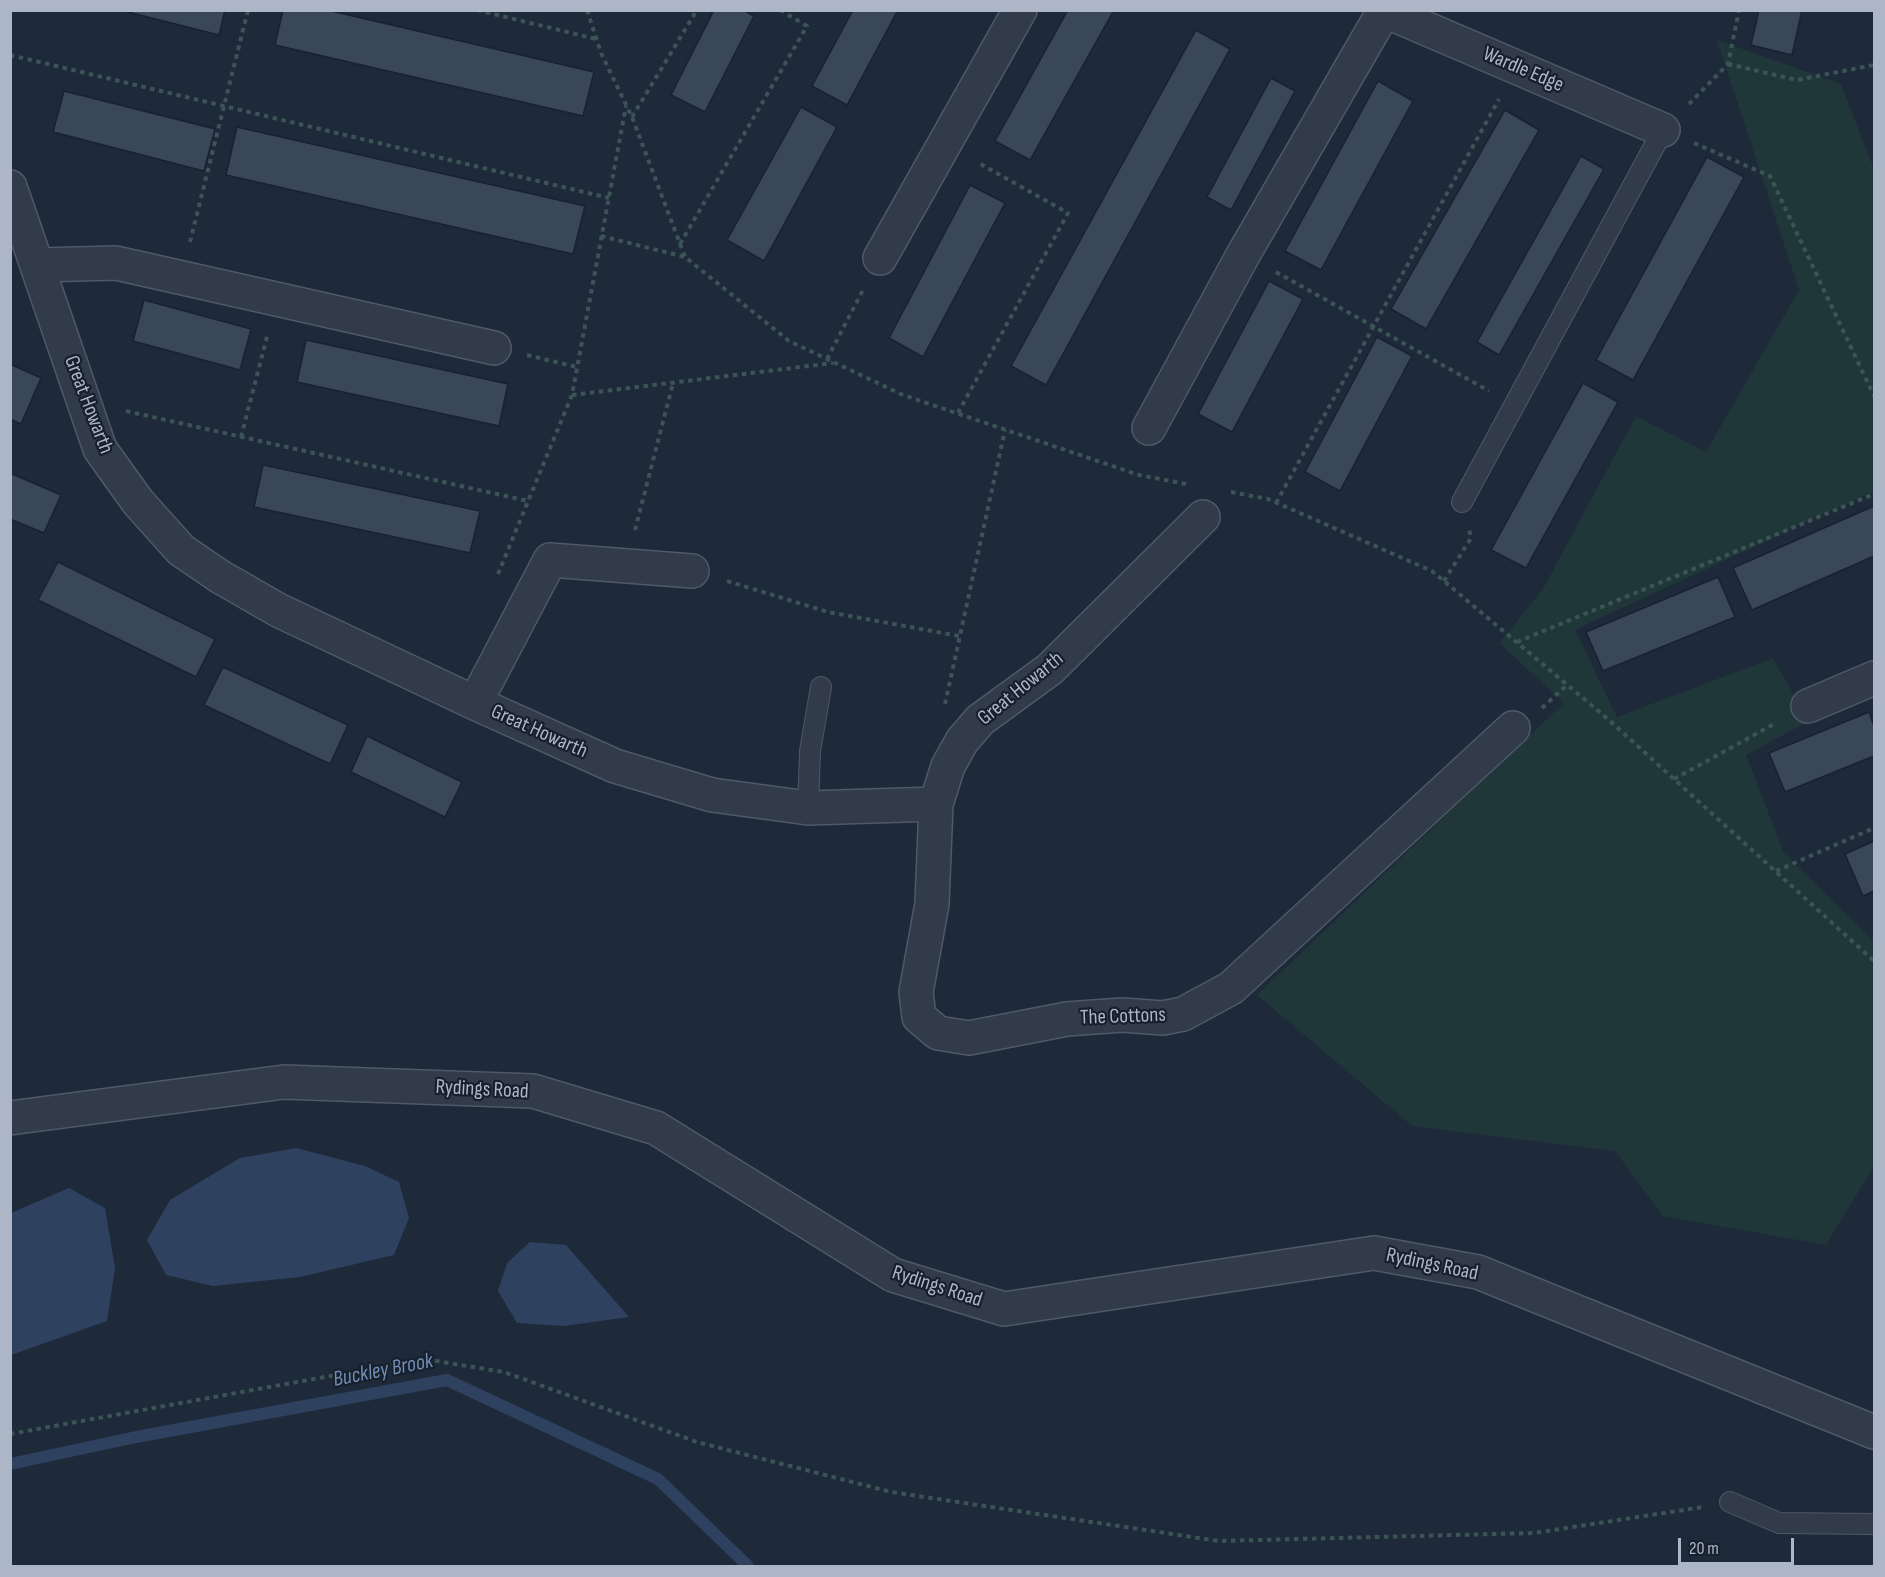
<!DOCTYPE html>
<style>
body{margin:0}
#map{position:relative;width:1885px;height:1577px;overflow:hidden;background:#1e2939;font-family:"Sofia Sans Condensed",sans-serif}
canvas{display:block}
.frame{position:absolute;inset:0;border:12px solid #acb6c6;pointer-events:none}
.scale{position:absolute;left:1678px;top:1538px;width:116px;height:27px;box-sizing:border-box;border:3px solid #acb6c6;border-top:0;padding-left:8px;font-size:18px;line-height:21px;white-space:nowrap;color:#acb6c6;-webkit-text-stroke:4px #17202d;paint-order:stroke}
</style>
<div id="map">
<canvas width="1885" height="1577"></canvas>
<div class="frame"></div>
<div class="scale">20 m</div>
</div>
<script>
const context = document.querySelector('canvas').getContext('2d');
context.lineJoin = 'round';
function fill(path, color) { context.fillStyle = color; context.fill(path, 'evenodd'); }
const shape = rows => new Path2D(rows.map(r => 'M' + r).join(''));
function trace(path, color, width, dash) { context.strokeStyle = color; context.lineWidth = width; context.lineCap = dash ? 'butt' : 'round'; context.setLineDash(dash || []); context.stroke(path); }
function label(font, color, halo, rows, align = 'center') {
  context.font = font + ' "Sofia Sans Condensed",sans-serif'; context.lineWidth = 4.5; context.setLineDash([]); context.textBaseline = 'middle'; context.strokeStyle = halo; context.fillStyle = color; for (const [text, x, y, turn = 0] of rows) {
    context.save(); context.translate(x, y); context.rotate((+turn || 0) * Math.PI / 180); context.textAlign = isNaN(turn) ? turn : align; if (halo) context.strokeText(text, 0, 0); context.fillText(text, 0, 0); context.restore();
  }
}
fill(shape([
 [1717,40,1841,84,1874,169,1874,491,1575,630,1617,717,1773,658,1809,721,1746,755,1784,853,1874,941,1874,1166,1826,1245,1663,1216,1615,1151,1412,1126,1257,995,1564,703,1499,643,1543,589,1636,416,1706,452,1799,290]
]), '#20373a');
fill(shape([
 [296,1148,365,1166,399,1182,409,1218,394,1255,300,1277,213,1286,166,1275,147,1240,170,1200,240,1158],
 [69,1188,105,1208,115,1268,107,1321,11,1355,11,1213],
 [530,1242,566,1245,629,1317,564,1326,517,1323,498,1291,507,1263]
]), '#2e4260');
trace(shape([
 [10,1464,136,1437,447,1380,658,1479,748,1566]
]), '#2e4260', 12);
const building = shape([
 [120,10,225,10,219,35,120,10],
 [283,10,327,10,594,72,583,116,275,45,283,10],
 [714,10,743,10,754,16,705,112,671,95,714,10],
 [853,10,898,10,847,105,812,86,853,10],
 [1068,10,1114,10,1030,160,995,141,1068,10],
 [1759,10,1802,10,1792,55,1751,45,1759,10],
 [1196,30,1230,49,1046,385,1011,366,1196,30],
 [1271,78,1295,91,1231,210,1207,197,1271,78],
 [1378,81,1413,101,1321,270,1285,251,1378,81],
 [64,91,215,129,204,171,53,132,64,91],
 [801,107,837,127,764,261,727,240,801,107],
 [1505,110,1539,130,1426,329,1391,309,1505,110],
 [237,127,585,206,573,254,226,175,237,127],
 [1581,156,1604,169,1499,355,1477,342,1581,156],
 [1707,157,1744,177,1633,380,1596,360,1707,157],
 [970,185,1005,203,923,357,889,338,970,185],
 [1269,281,1303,299,1232,432,1198,414,1269,281],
 [144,300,251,329,240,370,133,341,144,300],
 [1377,337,1412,356,1340,491,1305,472,1377,337],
 [306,340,508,384,499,426,297,382,306,340],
 [10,364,41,378,21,424,10,419,10,364],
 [1583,383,1618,402,1526,568,1491,550,1583,383],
 [263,465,480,511,470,553,254,507,263,465],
 [10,473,61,495,44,533,10,519,10,473],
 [1874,506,1874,556,1752,610,1733,568,1874,506],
 [58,562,215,639,196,677,38,600,58,562],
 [1718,577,1735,617,1603,671,1586,632,1718,577],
 [223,667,348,725,330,764,204,705,223,667],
 [1869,712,1874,726,1874,756,1785,792,1769,753,1869,712],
 [367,736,462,782,445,817,351,772,367,736],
 [1874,841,1874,891,1863,896,1845,854,1874,841]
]);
fill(building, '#394759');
trace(building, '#192230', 1.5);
const lane = shape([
 [1462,502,1663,130],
 [808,808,810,751,821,687],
 [1730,1502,1779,1523,1874,1524]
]);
const street = shape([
 [1383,10,1663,130],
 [10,187,100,449,138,502,181,550,219,576,278,610,475,703,615,766,712,795,808,808,936,804,948,766,962,741,980,720,1050,669,1203,517],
 [880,258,1020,10],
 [39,265,116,263,494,348],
 [1149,428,1243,255,1384,11],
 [475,703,550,560,692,571],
 [1808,706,1874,678],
 [936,804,932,904,916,992,919,1017,938,1033,969,1038,1067,1019,1122,1015,1163,1018,1183,1014,1231,988,1513,728],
 [10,1118,284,1082,533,1091,656,1128,893,1275,1004,1309,1374,1253,1478,1272,1874,1432]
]);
trace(lane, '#4f5967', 22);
trace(street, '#4f5967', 36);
trace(shape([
 [477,10,596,39],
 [587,10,601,53,632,117,685,257],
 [10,55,609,198],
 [1728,64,1797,80,1874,65],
 [1689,104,1728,64,1739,10],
 [632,117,697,10],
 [1694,143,1770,176,1874,396],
 [601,236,685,257,789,341,903,395,1139,475,1186,484],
 [190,242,248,10],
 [680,244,807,26,780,10],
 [1276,272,1489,391],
 [527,355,577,367],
 [827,359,863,290],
 [572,395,833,363],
 [126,411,528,501],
 [958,413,1068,213,977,162],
 [241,437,268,333],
 [1231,492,1268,499,1432,571,1609,720,1874,961],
 [1276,503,1499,99],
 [635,530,673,383],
 [498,574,572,395,626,106],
 [727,581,828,612,959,636],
 [1444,581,1471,538,1469,529],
 [1517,642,1874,494],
 [945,704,1005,430],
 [1542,708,1568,684],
 [1674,779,1776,723],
 [1776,871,1874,828],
 [10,1434,424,1359,504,1372,697,1442,891,1492,1219,1541,1534,1533,1703,1507]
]), '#3d5457', 4, [4.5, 4.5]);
trace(lane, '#323b49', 20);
trace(street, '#323b49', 33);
label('21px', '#acb6c6', '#17202d', [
 ["Wardle Edge",1523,70,23],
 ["Great Howarth",88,405,69],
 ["Great Howarth",1021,689,-39],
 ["Great Howarth",539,732,24],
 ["The Cottons",1123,1017,-2],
 ["Rydings Road",482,1090,3],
 ["Rydings Road",1432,1265,12],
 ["Rydings Road",937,1287,18]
]);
label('italic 22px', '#718cb2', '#17202d', [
 ["Buckley Brook",383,1371,-11]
]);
</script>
